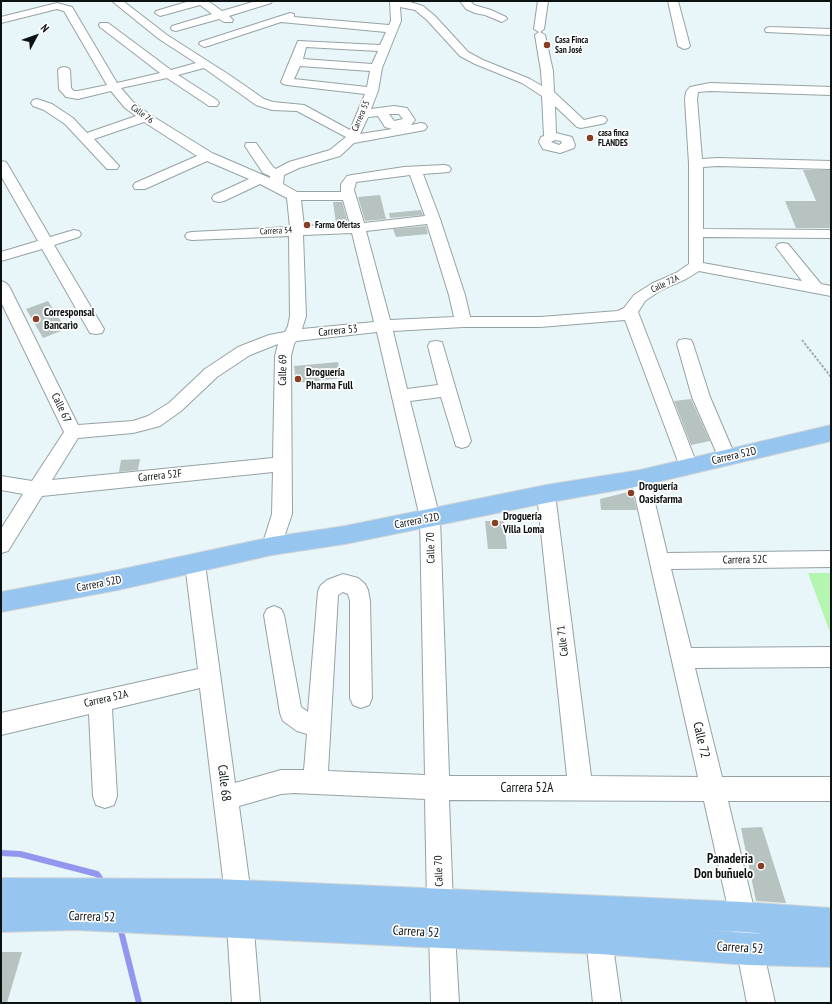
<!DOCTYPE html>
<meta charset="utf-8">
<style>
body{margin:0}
#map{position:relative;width:832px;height:1004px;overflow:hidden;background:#e8f6f9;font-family:"PT Sans Narrow",sans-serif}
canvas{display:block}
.frame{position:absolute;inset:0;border:2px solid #0c1112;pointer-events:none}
.north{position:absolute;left:16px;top:16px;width:40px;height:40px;-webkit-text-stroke:3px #fff;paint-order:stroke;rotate:49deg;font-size:11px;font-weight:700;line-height:16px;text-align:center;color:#0c1112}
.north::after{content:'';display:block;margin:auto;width:14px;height:18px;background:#0c1112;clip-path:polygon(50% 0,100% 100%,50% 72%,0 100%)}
</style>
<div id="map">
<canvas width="832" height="1004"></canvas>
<div class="frame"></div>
<div class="north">N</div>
</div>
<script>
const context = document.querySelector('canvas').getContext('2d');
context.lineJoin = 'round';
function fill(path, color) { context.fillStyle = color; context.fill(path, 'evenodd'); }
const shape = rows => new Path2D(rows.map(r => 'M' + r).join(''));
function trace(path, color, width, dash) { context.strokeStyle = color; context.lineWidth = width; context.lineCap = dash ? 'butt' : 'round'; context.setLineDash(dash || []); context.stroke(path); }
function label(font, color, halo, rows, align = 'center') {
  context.font = font + ' "PT Sans Narrow",sans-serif'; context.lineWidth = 3.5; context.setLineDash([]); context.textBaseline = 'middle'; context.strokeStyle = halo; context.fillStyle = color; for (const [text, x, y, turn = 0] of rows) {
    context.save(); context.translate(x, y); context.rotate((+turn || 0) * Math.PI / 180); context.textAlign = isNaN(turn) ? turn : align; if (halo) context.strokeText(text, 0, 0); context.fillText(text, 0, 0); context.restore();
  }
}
fill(shape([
 [808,573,831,573,831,635]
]), '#b4f5b1');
trace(shape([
 [1,853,20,854,97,874,104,884],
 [120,927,139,1003]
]), '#9396ef', 6);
fill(shape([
 [803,170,831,170,831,228,796,228,785,201,816,201],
 [380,195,386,219,365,221,358,197],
 [333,202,342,202,348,223,336,223],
 [421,210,423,215,390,218,389,213],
 [426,226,428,234,396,237,393,229],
 [48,301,66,329,43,338,26,309],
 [338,362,341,378,296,383,294,366],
 [691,399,710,441,691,445,674,401],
 [140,459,138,470,119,472,121,460],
 [632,491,637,510,601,510,600,499],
 [485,521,504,521,507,549,488,549],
 [762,827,786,903,756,901,741,828],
 [1,952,22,952,7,1003,1,1003]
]), '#b6c3c0');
const minor = shape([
 [112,1,123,1,167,35,231,76,264,99,273,102,304,105,350,130,365,94,287,85,283,84,281,82,298,41,380,45,386,32,281,22,208,46,204,47,199,44,200,42,290,13,294,14,294,17,389,25,391,21,390,1,410,2,423,6,435,16,468,52,483,60,530,79,542,86,541,71,535,35,539,32,534,29,538,1,548,1,544,29,540,32,545,35,553,71,554,92,584,120,601,116,605,117,607,120,605,123,601,124,581,128,577,127,555,106,556,133,572,137,575,145,574,148,560,153,543,149,539,142,541,137,544,136,542,96,522,83,475,64,460,56,427,20,415,10,400,7,401,21,382,68,378,91,371,109,394,106,407,108,415,120,411,125,421,123,425,124,427,127,425,130,354,143,340,156,299,168,284,175,283,184,297,192,341,192,341,184,347,176,352,175,404,167,444,165,449,166,451,169,449,172,423,174,440,219,465,295,470,317,540,317,618,311,624,308,634,295,651,284,676,273,689,264,689,164,685,99,686,92,690,87,710,83,831,87,831,95,710,91,698,92,697,99,702,159,717,158,831,161,831,169,717,166,703,167,703,229,831,230,831,238,703,237,703,263,802,281,776,247,778,244,783,243,788,244,821,284,831,286,831,296,699,271,686,279,661,290,645,301,638,312,698,467,696,472,689,474,682,472,680,467,625,320,540,327,463,327,393,331,407,389,438,385,428,346,430,342,436,341,442,342,471,441,468,446,462,448,456,446,441,397,410,401,440,518,449,776,567,776,537,494,539,489,546,487,553,489,555,494,591,776,698,777,631,478,633,473,640,471,647,473,649,478,667,553,831,551,831,567,671,569,691,648,831,647,831,667,695,668,722,777,831,777,831,801,728,801,756,917,775,1003,747,1003,730,917,704,801,449,800,453,905,449,914,440,918,431,914,427,905,425,799,294,793,281,794,239,806,251,895,260,1003,232,1003,225,895,200,688,112,709,117,796,114,805,105,808,96,805,93,796,89,714,1,735,1,713,198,669,185,564,188,558,195,556,202,558,205,564,235,783,281,770,304,770,307,734,297,731,283,721,280,713,264,615,267,609,274,606,281,609,284,615,301,707,308,712,318,591,321,585,327,580,343,574,358,578,365,584,368,590,370,601,372,698,369,705,361,708,353,705,350,698,350,601,348,594,343,592,338,595,328,771,425,775,420,518,377,332,296,341,294,344,291,356,292,514,279,552,272,554,265,552,262,546,272,514,273,472,42,496,8,551,1,553,1,529,23,494,1,490,1,476,32,481,64,432,1,302,1,281,6,283,9,286,78,425,133,421,148,416,169,403,205,369,238,347,269,335,285,332,288,326,290,316,289,236,192,240,187,239,185,236,187,233,192,232,290,227,287,198,260,184,224,201,219,202,214,201,212,198,214,195,249,179,207,161,145,189,135,189,133,186,135,183,197,156,144,122,94,139,119,166,117,169,107,169,65,124,44,110,33,106,31,103,33,100,37,99,52,104,73,118,87,133,136,116,125,108,111,91,78,99,66,97,59,89,58,70,60,68,64,67,68,68,70,70,71,88,74,91,78,91,107,85,64,11,57,9,1,23,1,17,57,3,72,7,117,83,160,73,100,27,99,25,100,23,108,23,171,70,196,63,159,39,112,1],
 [306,47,378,51,372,64,303,59,306,47],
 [300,66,370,71,367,87,294,79,300,66],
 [204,68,256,105,272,110,297,111,346,137,330,150,289,162,276,169,273,167,256,143,246,143,245,146,263,173,270,176,270,178,212,153,149,114,133,102,121,88,167,78,209,106,217,106,219,103,217,100,178,75,204,68],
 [389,114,399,114,403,119,394,121,389,114],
 [378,116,385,127,392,129,360,134,368,117,378,116],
 [555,140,561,141,562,143,559,145,551,142,555,140],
 [410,175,425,216,364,223,354,190,356,182,410,175],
 [301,200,343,200,350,224,304,226,301,200],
 [427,224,449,295,454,317,390,320,366,231,427,224],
 [352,233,374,322,302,329,306,316,303,235,352,233],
 [278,344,275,356,273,458,52,480,78,438,133,433,160,426,181,411,217,377,250,355,278,344],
 [190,1,208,1,222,11,256,1,272,1,271,3,229,16,233,20,232,22,224,22,219,19,176,31,172,30,171,28,172,26,212,14,200,5,160,16,155,13,156,11,190,1],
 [460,1,470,1,474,5,491,10,506,17,507,19,502,22,485,15,475,13,466,9,460,1],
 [668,1,678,1,690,46,688,48,684,49,678,46,668,1],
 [770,27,831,29,831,35,766,32,765,30,766,28,770,27],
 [1,161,6,162,8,165,50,237,74,230,79,231,81,234,79,237,54,245,104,329,102,333,96,334,90,333,42,249,1,261,1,252,38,241,1,176,1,161],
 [685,339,691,340,693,344,710,397,736,458,733,463,727,465,721,463,692,397,677,344,679,340,685,339],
 [442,920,451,924,455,933,459,1003,431,1003,429,933,433,924,442,920],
 [599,926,608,930,612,939,621,1003,593,1003,586,939,590,930,599,926]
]);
const major = shape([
 [831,425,831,441,640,486,546,503,345,544,272,555,118,590,1,612,1,592,118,570,272,537,345,526,546,485,640,470,831,425],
 [1,878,217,879,743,902,831,908,831,967,749,965,599,954,442,948,76,930,1,932,1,878],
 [704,930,743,932,768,934,749,933,704,930]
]);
trace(minor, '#96a2a5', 2);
trace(major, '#d3d4d4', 2);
trace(shape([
 [802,340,831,377]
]), '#a0acae', 2, [2.5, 1.5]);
fill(minor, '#fff');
fill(major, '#96c6ef');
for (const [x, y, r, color] of [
 [547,45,4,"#873e22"],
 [590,138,4,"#873e22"],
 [307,225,4,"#873e22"],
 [36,319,4,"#873e22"],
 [298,379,4,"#873e22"],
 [631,493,4,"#873e22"],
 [495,523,4,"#873e22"],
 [761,866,4,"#873e22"]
]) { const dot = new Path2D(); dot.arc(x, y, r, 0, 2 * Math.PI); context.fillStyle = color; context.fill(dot); trace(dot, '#fff', 1.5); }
label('bold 9px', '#0c1112', '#fff', [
 ["Casa Finca",555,40],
 ["San José",555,50],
 ["casa finca",598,133],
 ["FLANDES",598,143],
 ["Farma Ofertas",315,225]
], 'left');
label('9px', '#0c1112', '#fff', [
 ["Calle 76",142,114,37],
 ["Carrera 55",361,116,-67],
 ["Carrera 54",276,231,-3],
 ["Calle 72A",665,284,-26]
]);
label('bold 11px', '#0c1112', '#fff', [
 ["Corresponsal",44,313],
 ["Bancarìo",44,326],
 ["Droguería",306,373],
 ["Pharma Full",306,386],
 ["Droguería",639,487],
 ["Oasisfarma",639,500],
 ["Droguería",503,517],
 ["Villa Loma",503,530]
], 'left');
label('11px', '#0c1112', '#fff', [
 ["Carrera 53",338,331,-6],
 ["Calle 69",283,370,-89],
 ["Calle 67",61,408,64],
 ["Carrera 52D",734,456,-13],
 ["Carrera 52F",160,476,-6],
 ["Carrera 52D",417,521,-11],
 ["Calle 70",431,548,-91],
 ["Carrera 52C",745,560,-1],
 ["Carrera 52D",99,584,-11],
 ["Calle 71",563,641,-97],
 ["Carrera 52A",106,699,-13],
 ["Calle 70",439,871,-92]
]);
label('13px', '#0c1112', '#fff', [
 ["Calle 72",701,740,77],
 ["Calle 68",224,783,83],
 ["Carrera 52A",527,788],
 ["Carrera 52",92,917,2],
 ["Carrera 52",416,932,3],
 ["Carrera 52",740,948,3]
]);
label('bold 13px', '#0c1112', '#fff', [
 ["Panaderia",753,859],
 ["Don buñuelo",753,874]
], 'right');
</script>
